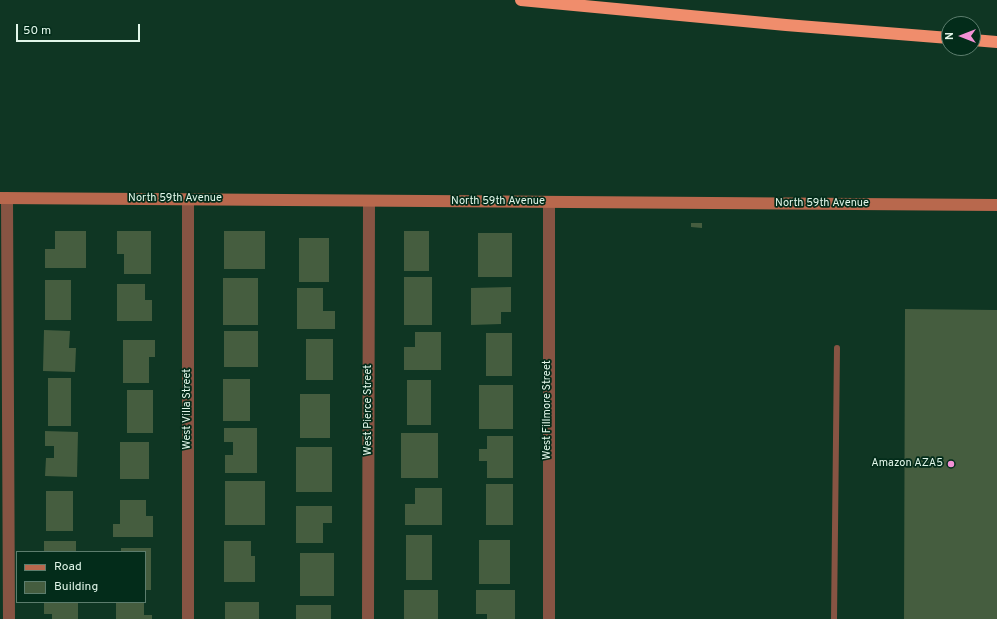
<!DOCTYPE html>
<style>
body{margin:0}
#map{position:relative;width:997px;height:619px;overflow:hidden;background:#0f3623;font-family:Overpass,sans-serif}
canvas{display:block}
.legend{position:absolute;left:16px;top:551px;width:130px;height:52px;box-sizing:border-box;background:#032c1a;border:1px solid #5c7d6d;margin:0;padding:5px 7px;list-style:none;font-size:12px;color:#e1f6e9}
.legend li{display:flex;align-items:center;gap:8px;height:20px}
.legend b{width:20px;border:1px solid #5c7d6d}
.north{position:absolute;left:941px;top:16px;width:40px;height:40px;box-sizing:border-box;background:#032c1a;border:1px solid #5c7d6d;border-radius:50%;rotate:270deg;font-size:11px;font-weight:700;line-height:16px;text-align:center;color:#e1f6e9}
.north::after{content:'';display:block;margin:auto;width:14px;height:18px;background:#f391d6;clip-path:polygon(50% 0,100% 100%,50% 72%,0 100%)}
.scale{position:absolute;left:16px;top:24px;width:124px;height:18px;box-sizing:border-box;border:2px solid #e1f6e9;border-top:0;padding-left:5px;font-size:12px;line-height:14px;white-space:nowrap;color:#e1f6e9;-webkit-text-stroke:3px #032c1a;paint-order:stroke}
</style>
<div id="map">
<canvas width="997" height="619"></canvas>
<ul class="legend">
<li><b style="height:5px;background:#b8684d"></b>Road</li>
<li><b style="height:11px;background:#455d3f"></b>Building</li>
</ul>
<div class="north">N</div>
<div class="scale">50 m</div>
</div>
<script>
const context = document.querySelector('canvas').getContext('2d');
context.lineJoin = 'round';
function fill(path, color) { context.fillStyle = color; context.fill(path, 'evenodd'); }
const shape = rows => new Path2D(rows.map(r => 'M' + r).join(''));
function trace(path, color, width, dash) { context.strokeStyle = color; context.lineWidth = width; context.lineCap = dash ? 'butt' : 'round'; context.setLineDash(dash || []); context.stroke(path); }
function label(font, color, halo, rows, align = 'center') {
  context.font = font + ' Overpass,sans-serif'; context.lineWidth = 3.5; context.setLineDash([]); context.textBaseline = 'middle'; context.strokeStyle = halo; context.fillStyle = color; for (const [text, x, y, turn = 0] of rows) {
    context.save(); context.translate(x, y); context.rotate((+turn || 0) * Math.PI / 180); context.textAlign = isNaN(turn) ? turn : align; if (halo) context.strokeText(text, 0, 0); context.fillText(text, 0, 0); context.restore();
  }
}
fill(shape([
 [691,223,702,223,702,228,691,227],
 [55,231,86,231,86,268,45,268,45,249,55,249],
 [117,231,151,231,151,274,124,274,124,254,117,254],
 [224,231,265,231,265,269,224,269],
 [404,231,429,231,429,271,404,271],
 [478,233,512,233,512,277,478,277],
 [299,238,329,238,329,282,299,282],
 [404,277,432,277,432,325,404,325],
 [223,278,258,278,258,325,223,325],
 [45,280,71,280,71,320,45,320],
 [117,284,145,284,145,300,152,300,152,321,117,321],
 [511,287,511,312,501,312,501,324,471,325,471,288],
 [297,288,323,288,323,311,335,311,335,329,297,329],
 [905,309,997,310,997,619,904,619],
 [44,330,70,331,69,348,76,348,75,372,43,371],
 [224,331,258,331,258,367,224,367],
 [415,332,441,332,441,370,404,370,404,347,415,347],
 [486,333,512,333,512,376,486,376],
 [306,339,333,339,333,380,306,380],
 [123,340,155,340,155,357,149,357,149,383,123,383],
 [48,378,71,378,71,426,48,426],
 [223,379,250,379,250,421,223,421],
 [407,380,431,380,431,425,407,425],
 [479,385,513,385,513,429,479,429],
 [127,390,153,390,153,433,127,433],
 [300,394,330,394,330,438,300,438],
 [224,428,257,428,257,473,225,473,225,455,233,455,233,442,224,442],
 [45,431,78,432,77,477,45,476,46,458,54,458,54,446,45,446],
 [401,433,438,433,438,478,401,478],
 [487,436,513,436,513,478,487,478,487,461,479,461,479,449,487,449],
 [120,442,149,442,149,479,120,479],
 [296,447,332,447,332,492,296,492],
 [225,481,265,481,265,525,225,525],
 [486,484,513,484,513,525,486,525],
 [415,488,442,488,442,525,405,525,405,504,415,504],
 [46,491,73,491,73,531,46,531],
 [120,500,146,500,146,516,153,516,153,537,113,537,113,524,120,524],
 [296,506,332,506,332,523,323,523,323,543,296,543],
 [406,535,432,535,432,580,406,580],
 [479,540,510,540,510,584,479,584],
 [44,541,76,541,76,552,44,552],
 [224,541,251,541,251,556,255,556,255,582,224,582],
 [121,548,151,548,151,590,145,590,145,552,121,552],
 [300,553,334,553,334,596,300,596],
 [404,590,438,590,438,619,404,619],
 [476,590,515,590,515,619,487,619,487,614,476,614],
 [44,602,78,602,78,619,52,619,52,614,44,614],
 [116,602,144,602,144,615,152,615,152,619,116,619],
 [225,602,259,602,259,619,225,619],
 [296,605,331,605,331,619,296,619]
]), '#455d3f');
trace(shape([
 [834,619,837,348]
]), '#875443', 6);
trace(shape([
 [7,198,9,619],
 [188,199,188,619],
 [368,619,369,201],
 [549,619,549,202]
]), '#875443', 12);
trace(shape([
 [0,198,997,205]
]), '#b8684d', 12);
trace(shape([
 [521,0,786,25,949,38],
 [973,40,997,42]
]), '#f08d6c', 12);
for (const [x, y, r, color] of [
 [951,464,4,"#f391d6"]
]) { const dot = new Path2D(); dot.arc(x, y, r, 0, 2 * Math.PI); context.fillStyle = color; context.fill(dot); trace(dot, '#032c1a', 1.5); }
label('11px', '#e1f6e9', '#032c1a', [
 ["North 59th Avenue",175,199],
 ["North 59th Avenue",498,202],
 ["North 59th Avenue",822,204],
 ["West Villa Street",188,409,-90],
 ["West Pierce Street",369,410,-90],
 ["West Fillmore Street",548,410,-90]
]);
label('11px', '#e1f6e9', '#032c1a', [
 ["Amazon AZA5",943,464]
], 'right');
</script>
